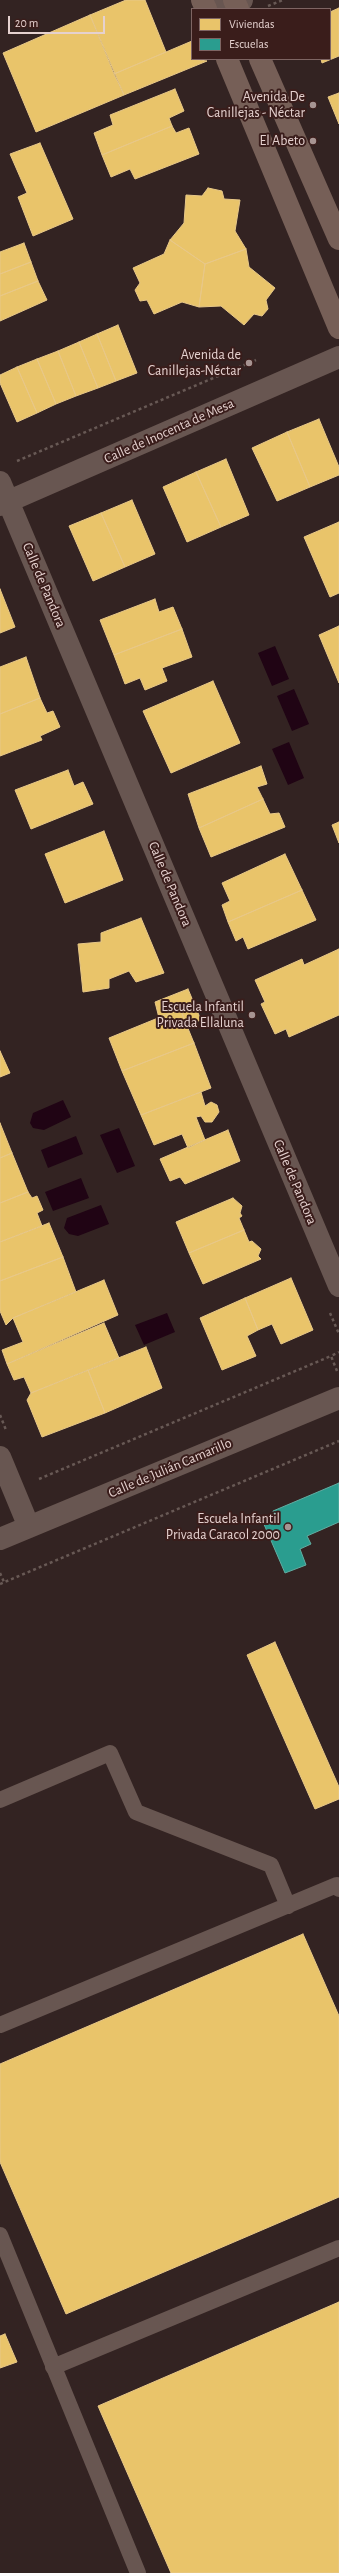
<!DOCTYPE html>
<meta charset="utf-8">
<style>
body{margin:0}
#map{position:relative;width:339px;height:2573px;overflow:hidden;background:#332322;font-family:"Alegreya Sans",sans-serif}
canvas{display:block}
.legend{position:absolute;left:191px;top:8px;width:140px;height:52px;box-sizing:border-box;background:#3a1d1b;border:1px solid #7e6563;margin:0;padding:5px 7px;list-style:none;font-size:12px;color:#e5d1cf}
.legend li{display:flex;align-items:center;gap:8px;height:20px}
.legend b{width:20px;border:1px solid #7e6563}
.scale{position:absolute;left:8px;top:16px;width:97px;height:18px;box-sizing:border-box;border:2px solid #e5d1cf;border-top:0;padding-left:5px;font-size:12px;line-height:14px;white-space:nowrap;color:#e5d1cf;-webkit-text-stroke:3px #3a1d1b;paint-order:stroke}
</style>
<div id="map">
<canvas width="339" height="2573"></canvas>
<ul class="legend">
<li><b style="height:11px;background:#e9c46a"></b>Viviendas</li>
<li><b style="height:11px;background:#2a9d8f"></b>Escuelas</li>
</ul>
<div class="scale">20 m</div>
</div>
<script>
const context = document.querySelector('canvas').getContext('2d');
context.lineJoin = 'round';
function fill(path, color) { context.fillStyle = color; context.fill(path, 'evenodd'); }
const shape = rows => new Path2D(rows.map(r => 'M' + r).join(''));
function trace(path, color, width, dash) { context.strokeStyle = color; context.lineWidth = width; context.lineCap = dash ? 'butt' : 'round'; context.setLineDash(dash || []); context.stroke(path); }
function label(font, color, halo, rows, align = 'center') {
  context.font = font + ' "Alegreya Sans",sans-serif'; context.lineWidth = 4; context.setLineDash([]); context.textBaseline = 'middle'; context.strokeStyle = halo; context.fillStyle = color; for (const [text, x, y, turn = 0] of rows) {
    context.save(); context.translate(x, y); context.rotate((+turn || 0) * Math.PI / 180); context.textAlign = isNaN(turn) ? turn : align; if (halo) context.strokeText(text, 0, 0); context.fillText(text, 0, 0); context.restore();
  }
}
fill(shape([
 [275,646,289,679,272,686,258,653],
 [294,689,309,724,292,731,277,696],
 [289,742,304,778,288,785,272,749],
 [63,1100,71,1117,44,1130,33,1128,30,1123,33,1113],
 [119,1128,135,1166,117,1173,100,1135],
 [76,1136,83,1154,48,1168,41,1150],
 [81,1178,89,1198,53,1211,45,1192],
 [101,1205,109,1224,78,1236,69,1234,64,1228,67,1218],
 [167,1313,175,1332,144,1345,135,1325]
]), '#200414');
const homes = shape([
 [126,0,145,0,166,52,114,74,90,15,126,0],
 [339,8,339,56,322,63,321,59,330,59,330,12,339,8],
 [90,15,124,95,36,132,3,53,90,15],
 [192,41,192,59,207,61,124,95,114,74,192,41],
 [175,89,184,111,169,118,172,126,102,155,94,133,113,125,110,115,175,89],
 [339,93,339,124,328,97,339,93],
 [172,126,176,133,189,128,199,154,135,179,130,169,111,177,102,155,172,126],
 [40,143,73,219,33,236,18,197,27,193,10,154,40,143],
 [208,188,222,191,224,199,240,200,235,231,246,249,205,264,170,240,184,223,186,195,202,196,208,188],
 [170,240,205,264,199,307,182,302,154,314,147,300,140,301,135,290,140,283,133,268,164,254,170,240],
 [24,243,31,262,0,274,0,252,24,243],
 [246,249,249,267,275,288,266,300,268,309,262,316,254,314,244,325,221,306,199,307,205,264,246,249],
 [31,262,38,281,0,296,0,274,31,262],
 [38,281,47,300,0,321,0,296,38,281],
 [118,325,137,373,116,381,97,334,118,325],
 [97,334,116,381,98,388,79,342,97,334],
 [79,342,98,388,76,396,58,351,79,342],
 [58,351,76,396,56,404,37,359,58,351],
 [37,359,56,404,37,413,17,367,37,359],
 [17,367,37,413,17,422,0,383,0,375,17,367],
 [319,419,339,467,339,475,310,487,287,432,319,419],
 [287,432,310,487,277,501,252,448,287,432],
 [226,459,249,515,221,527,196,472,226,459],
 [196,472,221,527,187,542,163,487,196,472],
 [132,500,155,554,125,567,101,513,132,500],
 [101,513,125,567,93,581,69,526,101,513],
 [339,522,339,593,330,597,304,537,339,522],
 [0,589,15,627,0,633,0,589],
 [155,599,159,612,173,607,182,629,114,655,100,620,155,599],
 [339,626,339,683,319,635,339,626],
 [182,629,192,657,162,668,167,681,145,690,140,678,125,684,114,655,182,629],
 [26,657,40,698,0,714,0,667,26,657],
 [213,681,240,743,171,773,143,711,213,681],
 [40,698,47,713,53,711,60,727,40,736,42,740,0,756,0,714,40,698],
 [261,766,267,784,257,787,263,799,199,828,188,794,261,766],
 [68,770,74,786,83,782,93,804,31,829,15,790,68,770],
 [263,799,270,814,279,813,285,827,211,857,199,828,263,799],
 [339,822,339,843,332,825,339,822],
 [104,831,123,880,65,903,45,854,104,831],
 [285,854,302,890,228,922,222,905,230,901,222,883,285,854],
 [302,890,316,920,248,949,243,937,236,941,228,922,302,890],
 [141,918,164,973,136,982,129,971,109,979,109,988,83,992,78,944,101,942,101,933,141,918],
 [339,949,339,1015,289,1037,286,1029,275,1034,261,1004,265,1002,255,980,302,959,304,965,339,949],
 [188,989,201,1020,187,1025,180,1009,159,1018,155,1002,188,989],
 [180,1009,194,1043,122,1071,109,1038,180,1009],
 [194,1043,211,1088,141,1115,122,1071,194,1043],
 [0,1051,10,1073,0,1077,0,1051],
 [201,1092,205,1106,211,1102,217,1105,219,1112,212,1122,205,1122,201,1116,196,1117,205,1140,188,1148,182,1134,154,1145,141,1115,201,1092],
 [0,1123,12,1153,0,1158,0,1123],
 [228,1130,240,1161,185,1184,180,1177,170,1181,160,1159,228,1130],
 [12,1153,28,1192,0,1203,0,1158,12,1153],
 [28,1192,32,1198,37,1196,43,1210,37,1213,42,1226,0,1242,0,1203,28,1192],
 [233,1198,242,1206,240,1213,242,1216,239,1218,244,1230,189,1253,176,1222,233,1198],
 [49,1223,63,1257,0,1281,0,1242,49,1223],
 [244,1230,249,1242,252,1241,261,1249,258,1256,261,1259,203,1284,189,1253,244,1230],
 [63,1257,76,1292,13,1318,6,1325,0,1311,0,1281,63,1257],
 [291,1278,313,1330,281,1344,272,1324,258,1330,245,1298,291,1278],
 [104,1280,118,1315,7,1364,2,1350,23,1342,13,1318,104,1280],
 [245,1298,258,1330,247,1336,256,1356,222,1370,200,1318,245,1298],
 [104,1323,119,1358,31,1393,24,1377,14,1380,7,1364,104,1323],
 [146,1347,162,1388,105,1413,88,1370,146,1347],
 [88,1370,105,1413,42,1437,27,1400,31,1393,88,1370],
 [275,1642,339,1787,339,1799,315,1809,247,1655,275,1642],
 [303,1934,339,2016,339,2197,66,2314,0,2162,0,2064,303,1934],
 [339,2302,339,2573,171,2573,98,2406,339,2302],
 [5,2334,17,2362,0,2368,0,2336,5,2334]
]);
fill(homes, '#e9c46a');
trace(homes, '#e8c888', 1);
const schools = shape([
 [339,1483,339,1522,307,1536,311,1544,300,1549,306,1565,285,1573,263,1522,275,1517,273,1511,339,1483]
]);
fill(schools, '#2a9d8f');
trace(schools, '#62ada2', 1);
trace(shape([
 [268,6,283,0],
 [17,461,256,360],
 [330,1313,339,1334],
 [337,1371,331,1356,339,1352],
 [0,1415,6,1430],
 [39,1479,331,1356],
 [0,1573,4,1582],
 [0,1584,339,1441]
]), '#685955', 2.5, [3, 3]);
trace(shape([
 [0,1800,110,1753,136,1812,271,1865,288,1906],
 [0,2025,337,1885,339,1889],
 [0,2235,138,2573],
 [53,2367,339,2248]
]), '#685651', 16);
trace(shape([
 [217,9,242,0],
 [0,482,339,1286],
 [0,505,339,357],
 [0,1457,29,1527],
 [0,1539,339,1398]
]), '#685651', 22);
trace(shape([
 [202,0,206,9],
 [234,0,238,9],
 [227,59,339,328],
 [260,59,339,239]
]), '#765f57', 22);
for (const [x, y, r, color] of [
 [313,105,4,"#a79492"],
 [313,141,4,"#a79492"],
 [249,363,4,"#a79492"],
 [252,1015,4,"#a79492"],
 [288,1527,4,"#a79492"]
]) { const dot = new Path2D(); dot.arc(x, y, r, 0, 2 * Math.PI); context.fillStyle = color; context.fill(dot); trace(dot, '#3a1d1b', 1.5); }
label('14px', '#e5d1cf', '#3a1d1b', [
 ["Avenida De",305,97],
 ["Canillejas - Néctar",305,113],
 ["El Abeto",305,141],
 ["Avenida de",241,355],
 ["Canillejas-Néctar",241,371],
 ["Escuela Infantil",244,1007],
 ["Privada Ellaluna",244,1023],
 ["Escuela Infantil",280,1519],
 ["Privada Caracol 2000",280,1535]
], 'right');
label('14px', '#e5d1cf', '#3a1d1b', [
 ["Calle de Inocenta de Mesa",169,431,-24],
 ["Calle de Pandora",44,585,67],
 ["Calle de Pandora",170,884,67],
 ["Calle de Pandora",295,1182,67],
 ["Calle de Julián Camarillo",170,1468,-23]
]);
</script>
